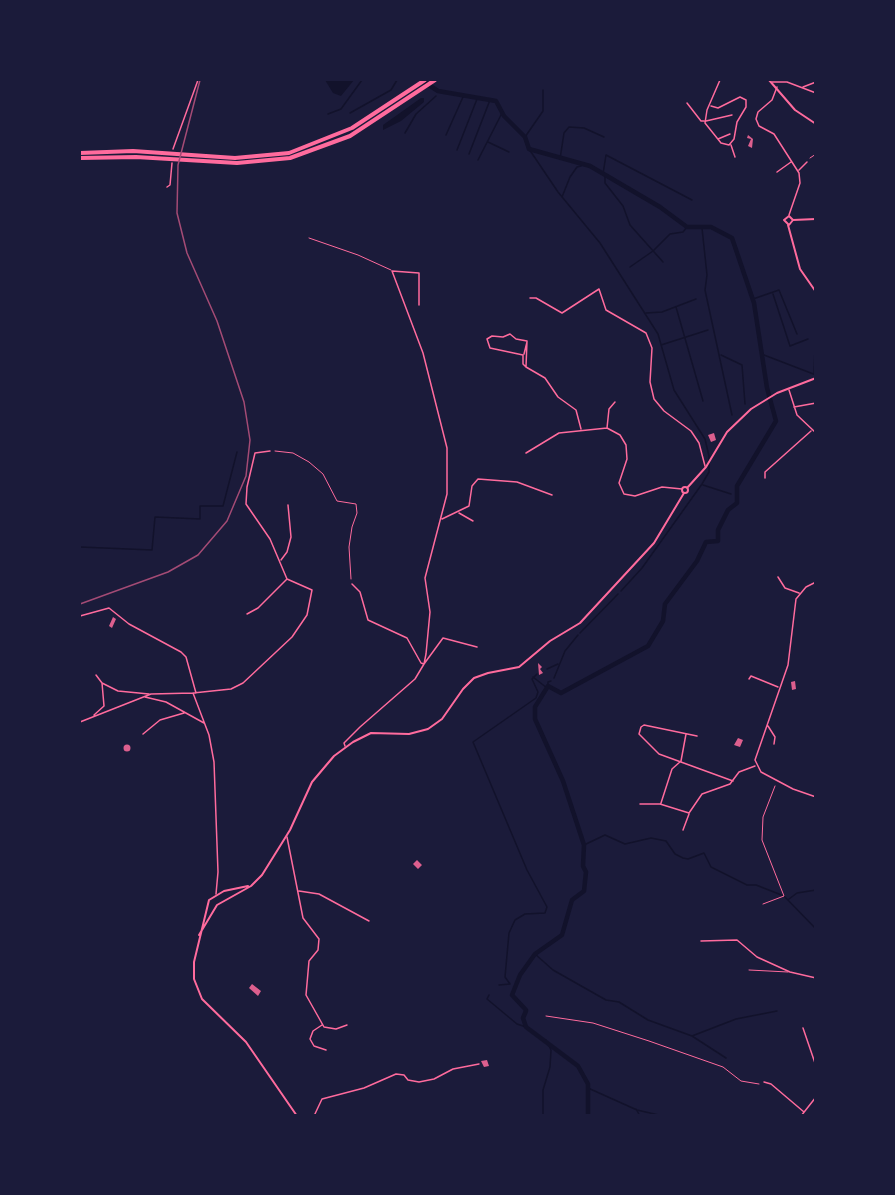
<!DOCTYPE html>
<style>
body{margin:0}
#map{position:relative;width:895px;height:1195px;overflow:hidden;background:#1b1b3a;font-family:Karla,sans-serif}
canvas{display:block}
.frame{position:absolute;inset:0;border:81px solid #1b1b3a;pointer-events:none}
</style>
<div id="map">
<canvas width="895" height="1195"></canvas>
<div class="frame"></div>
</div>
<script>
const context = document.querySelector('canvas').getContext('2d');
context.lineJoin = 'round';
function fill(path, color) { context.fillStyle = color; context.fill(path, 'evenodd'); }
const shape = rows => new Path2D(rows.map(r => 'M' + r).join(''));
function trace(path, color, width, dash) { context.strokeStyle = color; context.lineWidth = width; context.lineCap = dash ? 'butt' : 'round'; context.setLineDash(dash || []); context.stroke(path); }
fill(shape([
 [325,80,354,80,341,96,333,93],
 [421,98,424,98,424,102,401,121,383,130,383,125]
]), '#12122b');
trace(shape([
 [350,113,391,90,397,80],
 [328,114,341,109,362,80],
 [405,133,416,114,436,96],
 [446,135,463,97],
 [525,137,543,111,543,90],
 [488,142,509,152],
 [529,149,558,192,600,243,658,334,674,390,705,439,709,456,709,472,702,484,642,568,621,591],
 [457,150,477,99],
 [469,154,490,100],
 [560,159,564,133,569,127,584,128,604,137],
 [478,160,502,113],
 [603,174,606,155,692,200],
 [605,174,605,183,623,206,630,225,663,262],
 [562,197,570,177,577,167,581,166],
 [702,228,707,275,705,290,732,415],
 [630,267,653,251,670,234,683,232,687,227],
 [773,294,790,346,808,339],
 [753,299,779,290,797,334],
 [676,307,703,401],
 [646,313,662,312,696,299],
 [661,345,708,330],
 [721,355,742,365,745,404],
 [764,355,816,375],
 [814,373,815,348],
 [703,485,731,494],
 [80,547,152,550,155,517,200,519,200,506,223,506,237,452],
 [580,633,618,594],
 [547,669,558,664],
 [533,677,547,688],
 [554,678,565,651,578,635],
 [548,686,548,682,551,681],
 [584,845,605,835,625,844,651,838,666,841,675,854,683,858,688,859,704,853,711,867,747,885,756,885,784,896,816,929],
 [789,899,797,893,816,890],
 [535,954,553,970,606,1000,619,1002,648,1020,692,1036,736,1019,777,1011],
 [499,985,510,984,505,977,509,933,515,920,525,914,545,913,547,907,527,870,473,742,536,698,538,692,532,679,537,674],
 [489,995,487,999,517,1024,526,1027],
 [692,1036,726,1058],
 [588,1088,637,1110,663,1116],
 [636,1109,640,1116],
 [543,1116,543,1090,550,1067,551,1050,546,1040]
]), '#12122b', 1.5);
trace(shape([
 [421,80,438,91,496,101,504,116,525,137,529,149,590,166,660,207,687,227,711,227,732,238,754,303,767,388,776,421,737,486,737,503,728,510,718,530,718,541,706,542,697,561,665,604,663,621,648,646,561,693,548,686,535,707,535,719,563,781,584,845,583,866,586,872,584,891,572,900,562,935,535,954,520,975,512,995,526,1010],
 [526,1011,523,1018,526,1027,578,1066,588,1084,588,1116]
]), '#12122b', 4.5);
fill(shape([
 [748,135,753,139,752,148,748,146,751,139,747,138],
 [714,433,716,440,711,442,708,435],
 [113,617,116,619,112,628,109,626],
 [538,663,542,667,540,669,543,673,539,675],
 [795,681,796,689,792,690,791,682],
 [738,738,743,740,740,747,734,745],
 '123.5 748a3.5 3.5 0 1 1 7 0a3.5 3.5 0 1 1-7 0Z',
 [417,860,422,865,418,869,413,864],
 [252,984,261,991,258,996,249,988],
 [487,1060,489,1066,484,1067,481,1061]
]), '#dd5f8e');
trace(shape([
 [810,158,816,154],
 [275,451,293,453,309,462,323,474,337,501,356,504,357,513,352,527,349,547,351,579],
 [763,904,784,896,762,840,763,817,775,786],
 [546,1016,593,1023,649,1041,723,1067,741,1081,759,1084]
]), '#ff6b9d', 1);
trace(shape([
 [309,238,358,255,391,270],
 [749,970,788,972]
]), '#ff6b9d', 1);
trace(shape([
 [772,82,787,82,816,93],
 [777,87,772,100,758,112,756,119,759,126,774,134,799,173,800,183,789,215],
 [803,87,816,82],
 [687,103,701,121,704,121],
 [711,106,718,108,740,97,746,100,746,107,737,122,734,139,729,145,721,143,705,123,707,110,720,80],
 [706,121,732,115],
 [718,139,730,134],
 [731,145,735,157],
 [173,149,198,80],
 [799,170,807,162],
 [777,172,791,162],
 [167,187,170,185,172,163],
 [530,298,536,298,562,313,599,289,606,310,646,333,652,348,650,382,654,399,664,411,691,431,699,443,705,466],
 [524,354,527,342],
 [526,367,523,364,523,355,490,348,487,339,492,336,503,337,510,334,516,339,527,341,526,367,545,378,558,397,576,410,581,429],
 [789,390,797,415,816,433],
 [794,407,816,403],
 [607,428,609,409,615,402],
 [526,453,559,433,607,428,620,435,626,445,627,459,619,483,624,494,635,496,662,487,682,489],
 [765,478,765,472,811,431],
 [459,513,473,521],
 [442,519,469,506,472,486,478,479,517,482,552,495],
 [281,560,287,552,291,537,288,505],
 [778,577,785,588,799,593],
 [816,582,806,587,796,599,788,665,755,760,761,772,793,789,816,797],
 [352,584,360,592,368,620,407,638,421,663,424,664,443,638,477,647],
 [247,614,258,608,287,579],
 [80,616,109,608,129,624,181,652,186,657,196,693],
 [96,675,102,683,118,691,149,694],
 [749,679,751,676,778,687],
 [193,693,231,689,243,683,292,637,307,615,312,590,287,579,270,539,246,504,247,487,255,453,270,451],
 [145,697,166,702,204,723],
 [94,715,104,706,102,683],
 [80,722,151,694,193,693,209,735,214,762,218,872,216,894],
 [768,726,775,737,774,744],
 [143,734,160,720,184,713],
 [697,736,644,725,641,727,639,734,659,754,733,781],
 [345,746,344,743,360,727,415,679,424,664,426,654,430,612,425,578,447,494,447,448,423,353,392,271,419,273,419,305],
 [661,803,672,769,681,761,686,734],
 [640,804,660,804,689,813,702,794,730,784,739,772,755,766],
 [683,830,689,814],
 [287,837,303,918,319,939,318,950,309,961,306,995,324,1027,336,1029,347,1025],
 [299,891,319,894,369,921],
 [701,941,737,940,757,957,790,972,816,978],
 [322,1025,313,1031,310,1039,314,1046,326,1050],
 [803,1028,816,1066],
 [764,1082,771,1084,804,1112],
 [314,1116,322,1099,364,1088,396,1074,404,1075,408,1080,419,1082,434,1079,453,1069,479,1064],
 [801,1116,816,1097]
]), '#ff6b9d', 1.5);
trace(shape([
 [769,80,795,110,816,124],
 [793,220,789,225,784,220,789,216,793,220,816,219],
 [788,225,800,269,816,292],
 '682 490a3 3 0 1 1 6 0a3 3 0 1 1-6 0Z',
 [687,488,706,467,727,432,751,409,777,393,816,378],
 [248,886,224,891,209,900,194,962,194,979,202,999,246,1042,297,1116],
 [199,935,217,905,251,886,262,875,290,830,312,782,334,756,353,742,371,733,409,734,428,729,442,719,463,689,474,678,488,673,519,667,550,641,580,623,654,543,684,493]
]), '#ff6b9d', 2);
trace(shape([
 [80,153,133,151,235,158,289,153,352,128,425,80],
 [80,158,136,157,237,163,290,158,350,136,435,80]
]), '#ff6b9d', 4);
trace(shape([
 [80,604,168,572,198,555,227,521,246,476,250,440,244,402,217,321,187,253,177,213,178,165,200,80]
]), '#a44b75', 1.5);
</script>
